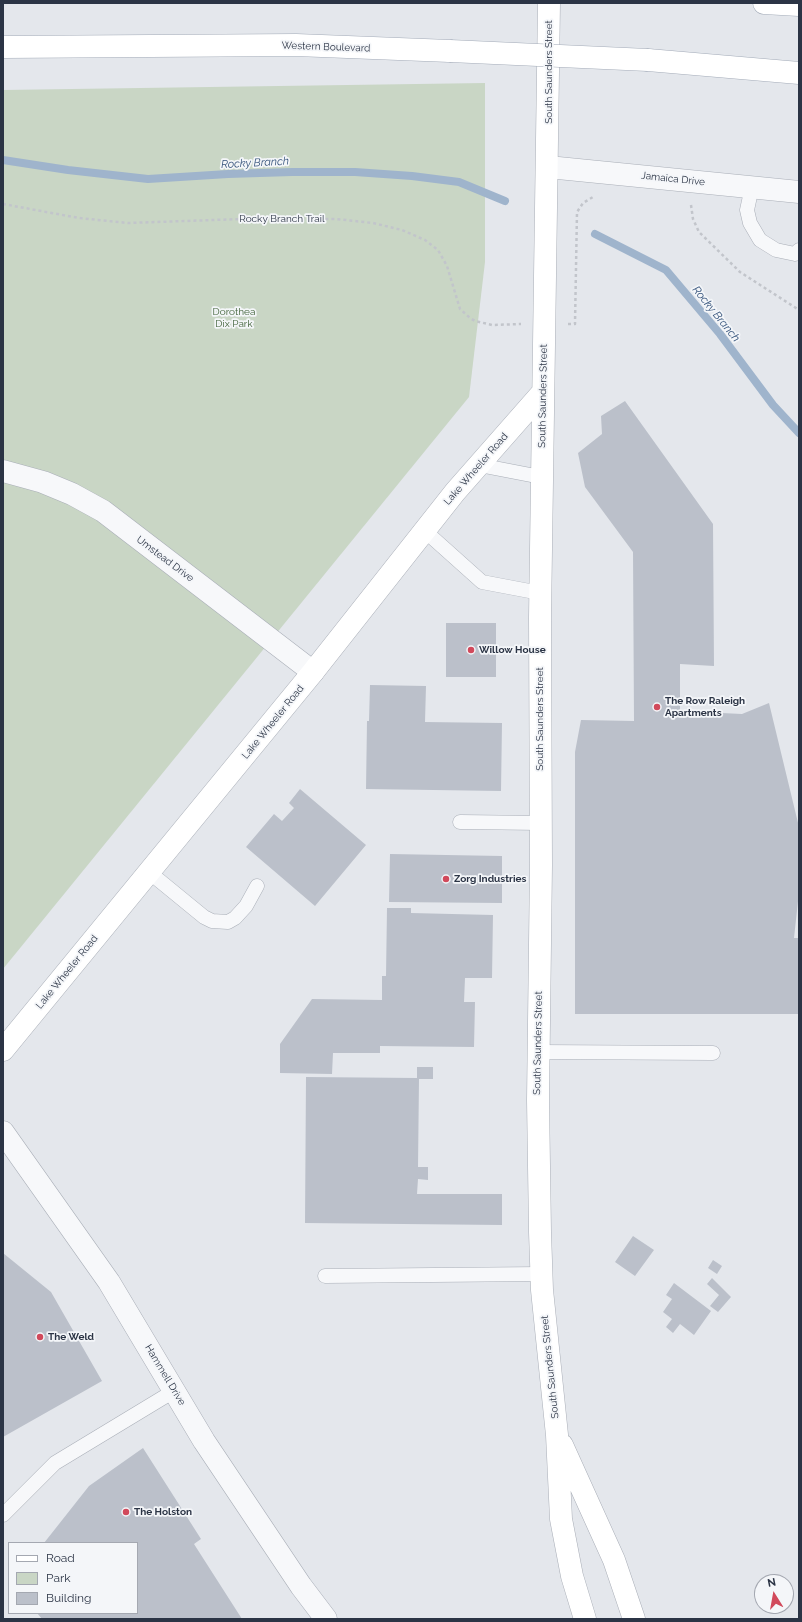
<!DOCTYPE html>
<style>
body{margin:0}
#map{position:relative;width:802px;height:1622px;overflow:hidden;background:#e4e7ec;font-family:Raleway,sans-serif}
canvas{display:block}
.frame{position:absolute;inset:0;border:4px solid #2b3445;pointer-events:none}
.legend{position:absolute;left:8px;top:1542px;width:130px;height:72px;box-sizing:border-box;background:#f4f6f9;border:1px solid #a4a8b1;margin:0;padding:5px 7px;list-style:none;font-size:12px;color:#2b3445}
.legend li{display:flex;align-items:center;gap:8px;height:20px}
.legend b{width:20px;border:1px solid #a4a8b1}
.north{position:absolute;left:754px;top:1574px;width:40px;height:40px;box-sizing:border-box;background:#f4f6f9;border:1px solid #a4a8b1;border-radius:50%;rotate:349deg;font-size:11px;font-weight:700;line-height:16px;text-align:center;color:#2b3445}
.north::after{content:'';display:block;margin:auto;width:14px;height:18px;background:#d1495b;clip-path:polygon(50% 0,100% 100%,50% 72%,0 100%)}
</style>
<div id="map">
<canvas width="802" height="1622"></canvas>
<div class="frame"></div>
<ul class="legend">
<li><b style="height:5px;background:#fff"></b>Road</li>
<li><b style="height:11px;background:#c9d6c5"></b>Park</li>
<li><b style="height:11px;background:#bbc0ca"></b>Building</li>
</ul>
<div class="north">N</div>
</div>
<script>
const context = document.querySelector('canvas').getContext('2d');
context.lineJoin = 'round';
function fill(path, color) { context.fillStyle = color; context.fill(path, 'evenodd'); }
const shape = rows => new Path2D(rows.map(r => 'M' + r).join(''));
function trace(path, color, width, dash) { context.strokeStyle = color; context.lineWidth = width; context.lineCap = dash ? 'butt' : 'round'; context.setLineDash(dash || []); context.stroke(path); }
function label(font, color, halo, rows, align = 'center') {
  context.font = font + ' Raleway,sans-serif'; context.lineWidth = 3.5; context.setLineDash([]); context.textBaseline = 'middle'; context.strokeStyle = halo; context.fillStyle = color; for (const [text, x, y, turn = 0] of rows) {
    context.save(); context.translate(x, y); context.rotate((+turn || 0) * Math.PI / 180); context.textAlign = isNaN(turn) ? turn : align; if (halo) context.strokeText(text, 0, 0); context.fillText(text, 0, 0); context.restore();
  }
}
fill(shape([
 [485,83,485,262,469,397,3,969,3,90]
]), '#c9d6c5');
trace(shape([
 [3,160,68,170,148,179,228,174,292,172,355,172,412,176,459,182,505,201],
 [595,234,666,270,720,334,773,405,799,433]
]), '#9fb4cc', 8);
fill(shape([
 [625,401,713,524,714,666,680,664,680,711,742,714,769,703,799,827,799,892,794,938,799,938,799,1014,575,1014,575,752,581,720,634,721,633,552,585,487,578,453,602,434,601,416],
 [446,623,496,623,496,677,446,677],
 [370,685,426,686,425,722,502,723,501,791,366,789,367,721,369,721],
 [300,789,366,845,315,906,246,847,274,814,282,821,294,808,289,803],
 [390,854,502,856,502,903,389,902],
 [387,908,411,908,411,913,493,915,492,978,465,978,464,1002,475,1002,474,1047,380,1046,380,1053,333,1053,332,1074,280,1073,280,1044,312,999,382,1000,382,976,386,976],
 [417,1067,433,1067,433,1079,419,1079,418,1167,428,1167,428,1180,418,1179,417,1194,502,1194,502,1225,305,1223,306,1077,417,1078],
 [633,1236,654,1250,635,1276,615,1262],
 [3,1253,51,1292,102,1381,3,1437],
 [713,1260,722,1266,717,1274,708,1268],
 [712,1278,731,1297,718,1312,710,1306,719,1295,707,1284],
 [674,1283,711,1311,694,1335,680,1324,673,1333,666,1327,672,1319,663,1312,672,1299,666,1295],
 [143,1448,201,1539,194,1544,242,1619,42,1619,37,1613,137,1613,137,1543,44,1543,89,1486]
]), '#bbc0ca');
const lane = shape([
 [752,187,747,210,750,223,760,240,776,250,795,254,799,250],
 [479,465,541,477],
 [425,531,482,582,540,593],
 [460,822,541,823],
 [149,872,204,917,212,921,228,922,235,918,246,906,257,886],
 [538,1052,713,1053],
 [325,1276,541,1274],
 [3,1515,55,1463,174,1391]
]);
const street = shape([
 [548,167,799,192],
 [3,471,43,482,72,494,103,511,313,672],
 [3,1132,109,1282,204,1441,301,1586,326,1619]
]);
const secondary = shape([
 [549,3,540,617,541,865,538,1100,540,1232,542,1290,557,1435,561,1519,572,1576,585,1619],
 [3,1050,313,672,455,492,542,393],
 [562,1445,614,1560,634,1619]
]);
const primary = shape([
 [764,3,799,5],
 [3,47,296,45,450,51],
 [648,60,799,73]
]);
trace(lane, '#a9aeb7', 15);
trace(street, '#a9aeb7', 23);
trace(secondary, '#a9aeb7', 23);
trace(primary, '#a3abb8', 23);
trace(shape([
 [3,204,79,218,128,223,242,219,336,219,373,223,402,230,425,240,438,250,447,266,460,309,470,318,475,321,492,325,521,324],
 [691,205,693,219,699,232,740,272,799,310],
 [568,324,575,324,577,212,583,203,593,197]
]), '#c2c5cb', 2.5, [3, 3]);
trace(lane, '#f7f8fa', 14);
trace(street, '#f7f8fa', 22);
trace(secondary, '#fff', 22);
trace(primary, '#fff', 22);
const primaryBridge = shape([
 [450,51,648,60]
]);
trace(primaryBridge, '#a3abb8', 23, []);
trace(primaryBridge, '#fff', 22);
for (const [x, y, r, color] of [
 [471,650,4,"#d1495b"],
 [657,707,4,"#d1495b"],
 [446,879,4,"#d1495b"],
 [40,1337,4,"#d1495b"],
 [126,1512,4,"#d1495b"]
]) { const dot = new Path2D(); dot.arc(x, y, r, 0, 2 * Math.PI); context.fillStyle = color; context.fill(dot); trace(dot, '#f4f6f9', 1.5); }
label('10px', '#2b3445', '#f4f6f9', [
 ["Western Boulevard",326,47,2],
 ["South Saunders Street",549,72,-90],
 ["Jamaica Drive",673,179,6],
 ["Rocky Branch Trail",282,219],
 ["South Saunders Street",543,396,-89],
 ["Lake Wheeler Road",476,469,-49],
 ["Umstead Drive",165,559,37],
 ["South Saunders Street",540,719,-90],
 ["Lake Wheeler Road",273,722,-51],
 ["Lake Wheeler Road",67,972,-51],
 ["South Saunders Street",538,1043,-89],
 ["South Saunders Street",550,1367,-96],
 ["Hammell Drive",165,1375,59]
]);
label('10px', '#3f6138', '#f4f6f9', [
 ["Dorothea",234,312],
 ["Dix Park",234,324]
]);
label('bold 10px', '#2b3445', '#f4f6f9', [
 ["Willow House",479,650],
 ["The Row Raleigh",665,701],
 ["Apartments",665,713],
 ["Zorg Industries",454,879],
 ["The Weld",48,1337],
 ["The Holston",134,1512]
], 'left');
label('italic 11px', '#34527a', '#f4f6f9', [
 ["Rocky Branch",255,163,-3],
 ["Rocky Branch",716,314,51]
]);
</script>
